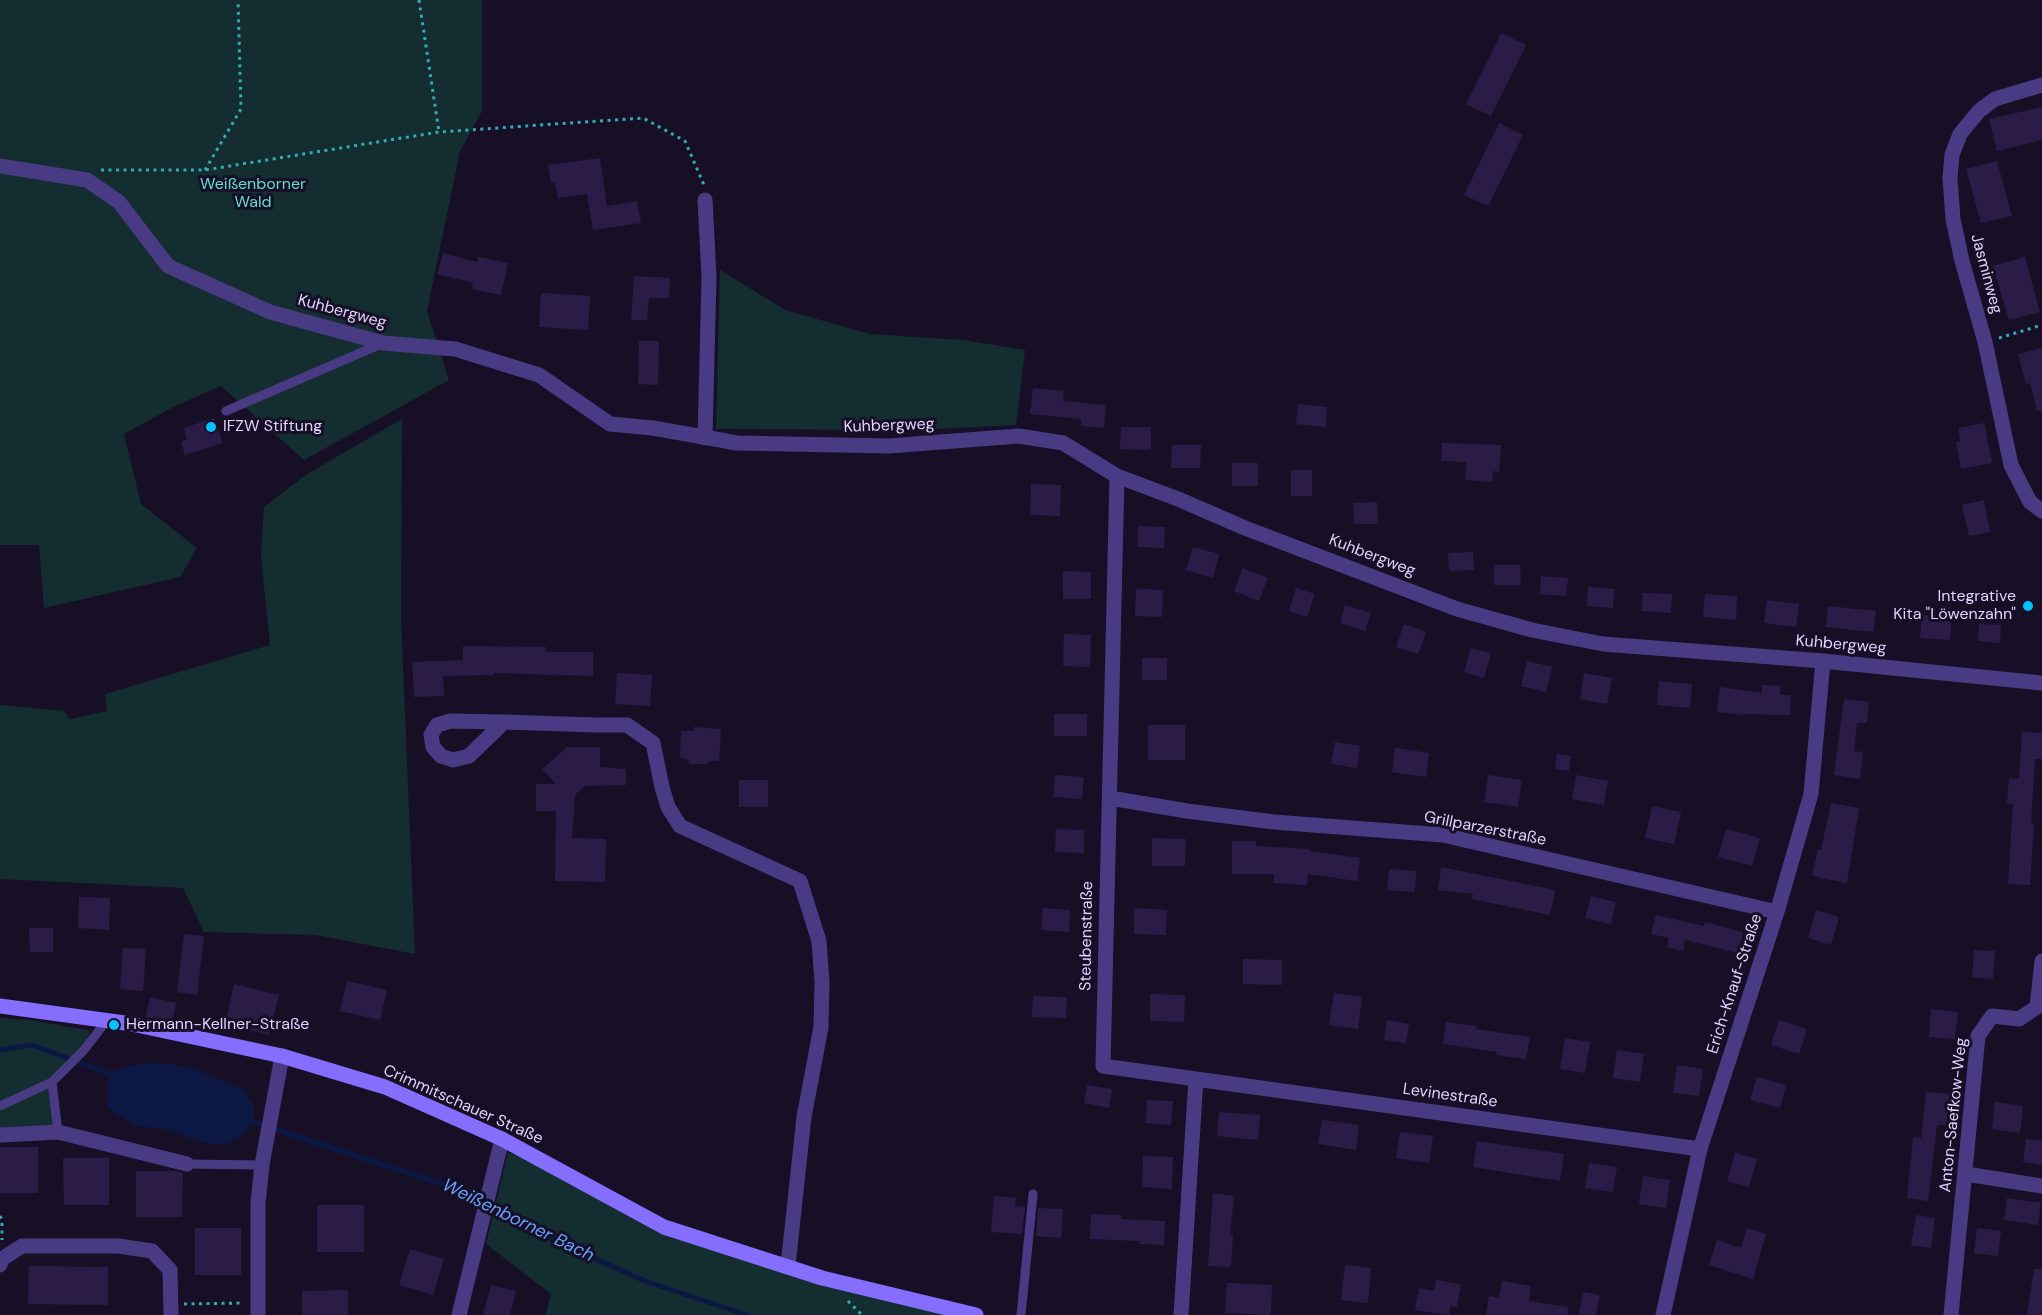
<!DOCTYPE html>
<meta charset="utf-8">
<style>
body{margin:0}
canvas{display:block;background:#160f26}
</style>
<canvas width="2042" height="1315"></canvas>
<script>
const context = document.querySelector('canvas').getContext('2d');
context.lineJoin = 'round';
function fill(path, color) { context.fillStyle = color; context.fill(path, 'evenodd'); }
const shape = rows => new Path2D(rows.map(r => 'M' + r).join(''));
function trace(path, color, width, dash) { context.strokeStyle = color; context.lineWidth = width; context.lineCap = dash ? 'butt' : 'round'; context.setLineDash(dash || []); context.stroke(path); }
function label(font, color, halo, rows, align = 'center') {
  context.font = font + ' "DM Sans",sans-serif'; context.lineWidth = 6; context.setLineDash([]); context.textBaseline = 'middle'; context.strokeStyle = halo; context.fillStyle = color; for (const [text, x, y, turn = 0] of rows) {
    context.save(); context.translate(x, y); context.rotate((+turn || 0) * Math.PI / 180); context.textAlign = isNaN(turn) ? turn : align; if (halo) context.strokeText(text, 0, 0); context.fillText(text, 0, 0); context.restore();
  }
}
fill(shape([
 [0,0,482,0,482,111,460,151,427,311,449,380,304,460,221,386,175,406,124,434,141,504,197,548,180,577,44,608,39,545,0,545],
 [720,270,785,310,870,334,963,340,1025,350,1016,425,914,430,716,429],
 [402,419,401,618,415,954,316,935,204,932,183,888,0,879,0,705,64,711,70,719,107,711,105,694,270,645,261,557,264,507,307,474],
 [0,1018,30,1020,91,1031,78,1053,47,1084,56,1129,0,1133],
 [508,1152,664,1227,943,1315,546,1315,551,1294,486,1244]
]), '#132d30');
fill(shape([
 [161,1063,189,1067,243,1089,253,1104,253,1122,242,1136,225,1145,200,1142,169,1130,133,1125,108,1108,108,1073,138,1064]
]), '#0b1843');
trace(shape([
 [0,1050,32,1045,108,1073],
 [253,1122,458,1189,522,1226,645,1281,747,1315]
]), '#0b1843', 5);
fill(shape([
 [1501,33,1526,45,1491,116,1466,104],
 [2042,107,2042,140,1997,151,1989,119],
 [1499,123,1523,135,1488,206,1464,195],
 [600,158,607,206,637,201,641,223,593,230,587,194,558,198,555,182,551,182,548,165],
 [1997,161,2012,216,1981,223,1966,169],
 [443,253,477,262,478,257,508,263,501,295,472,289,473,283,437,274],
 [2025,257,2040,312,2009,320,1993,266],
 [634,276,670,278,669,298,649,298,647,320,631,320],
 [541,293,590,296,588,330,539,327],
 [639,341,659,341,658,385,638,384],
 [2042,348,2042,411,2037,411,2030,383,2026,384,2018,354],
 [1033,388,1064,391,1063,401,1106,405,1104,428,1081,426,1081,419,1030,414],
 [1298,404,1327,407,1326,427,1296,424],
 [214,418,223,443,185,455,181,442,187,439,184,428],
 [1984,423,1992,463,1961,469,1956,442,1960,441,1958,428],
 [1121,427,1151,427,1151,450,1120,449],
 [1442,443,1501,445,1499,472,1493,471,1492,482,1465,480,1467,462,1441,461],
 [1172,445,1201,445,1200,468,1171,468],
 [1232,463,1258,463,1258,486,1232,486],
 [1291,470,1312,470,1312,496,1291,496],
 [1031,484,1061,485,1060,516,1030,515],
 [1984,500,1990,532,1969,536,1962,505],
 [1377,502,1378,524,1354,524,1353,503],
 [1138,526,1165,527,1164,548,1138,547],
 [1193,547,1219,554,1213,578,1186,570],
 [1473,552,1474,570,1449,571,1448,553],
 [1494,565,1520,565,1521,585,1494,585],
 [1243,568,1268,578,1259,601,1234,591],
 [1063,571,1091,572,1091,599,1063,599],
 [1541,576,1568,578,1566,596,1540,594],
 [1588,587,1614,589,1613,608,1587,606],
 [1296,588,1315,594,1307,617,1289,611],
 [1136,589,1163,590,1162,617,1135,616],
 [1643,593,1672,594,1671,613,1642,611],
 [1705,594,1737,596,1736,620,1703,617],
 [1767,600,1799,604,1796,627,1764,623],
 [1345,605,1371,613,1365,631,1340,623],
 [1828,606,1876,611,1873,632,1826,627],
 [1922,615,1952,617,1950,640,1920,638],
 [1404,624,1426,632,1418,654,1396,647],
 [1979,624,2001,625,2000,643,1978,641],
 [1064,634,1091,635,1090,667,1063,666],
 [463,646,546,647,546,652,593,652,593,676,494,673,494,675,443,676,444,696,414,697,412,662,463,660],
 [1471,648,1491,653,1484,678,1464,672],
 [1142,658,1167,658,1167,680,1142,680],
 [1527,661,1552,667,1546,692,1521,686],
 [617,673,652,675,650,706,615,704],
 [1584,673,1612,678,1607,704,1580,699],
 [1659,681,1692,684,1690,708,1657,705],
 [1762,685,1780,686,1780,695,1791,695,1790,715,1746,714,1745,715,1717,712,1720,687,1762,693],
 [1844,699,1869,702,1867,723,1857,723,1854,751,1863,752,1860,779,1834,775],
 [1054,714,1087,714,1087,736,1054,736],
 [1148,725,1185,725,1185,760,1148,760],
 [694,727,721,729,719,761,708,761,707,764,690,764,687,759,680,758,681,731,693,731],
 [2022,732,2042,733,2042,759,2035,759,2031,824,2034,825,2030,885,2008,884,2013,804,2007,803,2009,778,2019,779],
 [1335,742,1360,746,1357,768,1331,764],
 [567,747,600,747,600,767,626,769,626,785,584,786,575,795,572,838,606,839,605,882,555,881,556,811,536,811,536,784,556,784,542,769],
 [1395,748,1429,753,1426,777,1392,772],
 [1557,754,1571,756,1569,771,1555,769],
 [1055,775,1084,777,1082,799,1053,797],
 [1488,775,1522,780,1518,807,1484,802],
 [1576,775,1608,781,1604,805,1572,799],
 [739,780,768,780,768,807,739,807],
 [1831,803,1859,808,1847,883,1812,876,1818,849,1821,850],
 [1652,806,1681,812,1674,844,1645,838],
 [1056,829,1084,830,1084,853,1055,852],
 [1726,829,1760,838,1752,866,1718,857],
 [1152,838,1186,839,1185,866,1152,866],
 [1232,841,1256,841,1256,846,1310,849,1309,851,1360,858,1357,881,1308,874,1307,885,1273,883,1274,874,1232,874],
 [1441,867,1555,890,1550,915,1472,899,1473,894,1438,890],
 [1389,869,1416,871,1415,892,1387,890],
 [1591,896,1616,902,1611,924,1585,918],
 [79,897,110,898,109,930,78,928],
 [1043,908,1070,910,1069,932,1041,930],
 [1134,908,1167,910,1166,935,1134,934],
 [1816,910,1839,917,1831,945,1808,938],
 [1656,915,1704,926,1705,922,1743,932,1738,953,1685,940,1683,951,1667,947,1669,938,1651,934],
 [29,928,53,928,53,952,30,952],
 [184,934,204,936,197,995,177,992],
 [123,948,146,949,143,991,120,989],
 [1974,950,1995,951,1993,979,1972,977],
 [1243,959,1282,960,1282,985,1243,984],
 [347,981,387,990,380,1020,340,1011],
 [234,984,279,995,269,1035,225,1024],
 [1334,993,1362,997,1358,1029,1329,1025],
 [1150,994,1185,995,1184,1022,1150,1021],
 [1033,996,1067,997,1066,1018,1032,1017],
 [150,997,176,1003,172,1023,146,1017],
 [1931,1009,1958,1012,1955,1039,1929,1037],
 [1387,1020,1409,1024,1406,1043,1384,1040],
 [1779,1020,1807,1029,1799,1054,1771,1045],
 [1446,1022,1476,1026,1476,1029,1530,1037,1526,1059,1496,1055,1497,1052,1443,1044],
 [1565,1038,1590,1042,1585,1073,1560,1069],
 [1617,1050,1644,1054,1640,1082,1613,1078],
 [1677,1065,1703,1069,1699,1096,1673,1093],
 [1757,1077,1786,1085,1780,1108,1750,1100],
 [1087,1085,1112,1089,1109,1108,1084,1103],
 [1926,1092,1951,1094,1948,1125,1937,1125,1928,1201,1907,1198,1913,1137,1921,1138],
 [1147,1100,1173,1101,1171,1125,1146,1123],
 [1995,1102,2023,1106,2020,1133,1992,1129],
 [1219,1112,1260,1115,1258,1140,1217,1136],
 [1322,1120,1359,1125,1356,1150,1318,1144],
 [1400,1132,1433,1136,1429,1163,1396,1158],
 [2026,1139,2042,1141,2042,1165,2023,1162],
 [1477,1141,1564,1154,1560,1181,1473,1167],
 [0,1147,38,1147,38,1193,0,1193],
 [1735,1153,1757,1159,1749,1187,1727,1181],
 [1143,1156,1173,1157,1172,1189,1142,1187],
 [63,1158,109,1158,109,1205,64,1205],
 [1589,1163,1617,1167,1613,1192,1585,1188],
 [136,1171,175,1171,183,1173,182,1217,136,1217],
 [1643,1176,1670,1180,1666,1208,1639,1204],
 [1213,1193,1234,1196,1230,1235,1233,1235,1231,1267,1208,1266],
 [994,1196,1016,1198,1015,1206,1025,1207,1022,1234,991,1232],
 [2007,1198,2041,1203,2038,1225,2004,1220],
 [317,1205,364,1205,364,1252,317,1252],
 [1038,1208,1063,1209,1061,1238,1036,1236],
 [1091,1214,1121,1215,1121,1219,1165,1221,1164,1245,1139,1244,1140,1241,1090,1239],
 [1916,1215,1935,1218,1931,1248,1911,1245],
 [195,1228,241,1228,241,1275,195,1275],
 [1747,1228,1766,1234,1753,1279,1709,1265,1717,1240,1741,1248],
 [1977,1228,2001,1231,1998,1256,1974,1253],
 [410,1249,444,1259,433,1295,399,1285],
 [1345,1265,1371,1268,1368,1303,1341,1300],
 [29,1266,108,1267,108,1305,28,1304],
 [2034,1269,2042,1269,2042,1315,2027,1315],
 [1436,1280,1461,1284,1457,1307,1450,1306,1449,1315,1415,1310,1419,1288,1434,1291],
 [1502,1281,1531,1286,1529,1301,1568,1307,1568,1315,1486,1315,1489,1296,1499,1298],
 [1227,1283,1272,1285,1271,1315,1225,1313],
 [491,1285,516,1291,510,1315,483,1315],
 [348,1290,348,1315,302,1315,302,1291],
 [1583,1292,1600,1295,1596,1315,1579,1315]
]), '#2a1c47');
trace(shape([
 [419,0,439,132],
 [101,170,205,170,439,132,643,118,685,141,704,185],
 [205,170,241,109,238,0],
 [1999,338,2042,325],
 [0,1216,2,1220,2,1240],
 [848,1301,862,1315],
 [184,1304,244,1303]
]), '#31acb6', 3, [3, 4.5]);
trace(shape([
 [226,411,381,344],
 [0,1106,52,1082],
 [58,1132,52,1082,84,1050,108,1019],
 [187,1164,262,1165],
 [1021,1315,1033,1194]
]), '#483b84', 9);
trace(shape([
 [2042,85,1995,99,1979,111,1960,134,1952,155,1950,178,1953,219,1962,261,1985,342,2011,465,2030,502,2042,511],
 [0,166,87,180,119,202,168,266,270,312,383,343,455,349,539,375,610,424,653,428,737,443,889,446,1019,436,1063,443,1117,476,1178,499,1245,528,1457,609,1532,630,1603,644,1823,661,2042,683],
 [705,438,709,277,705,200],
 [1117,476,1103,1066,1196,1079,1181,1315],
 [504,722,469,756,453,760,441,756,433,747,431,735,437,725,450,721,504,722,596,725,627,725,653,743,662,787,668,807,680,826,800,881,819,941,822,982,821,1027,804,1117,788,1266],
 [1110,798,1187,811,1274,822,1443,835,1777,912],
 [1196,1079,1700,1149],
 [0,1135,58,1132,187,1164],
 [1966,1174,2042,1186],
 [0,1265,2,1259,22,1246,118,1246,152,1251,170,1270,171,1315],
 [258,1315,258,1203,262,1165,282,1056],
 [459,1315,502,1139],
 [1663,1315,1700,1149,1777,912,1811,794,1823,661],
 [1951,1315,1978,1036,1992,1016,2019,1019,2037,1007,2042,961]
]), '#483b84', 15);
trace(shape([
 [0,1006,132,1024,282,1056,385,1087,502,1139,664,1227,822,1278,976,1315]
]), '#856efd', 15);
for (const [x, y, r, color] of [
 [211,427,6,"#04c0fb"],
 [2028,606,6,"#04c0fb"],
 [114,1025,6,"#04c0fb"]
]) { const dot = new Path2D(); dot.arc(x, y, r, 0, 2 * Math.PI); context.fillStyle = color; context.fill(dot); trace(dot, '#160f26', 2); }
label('16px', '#61ded0', '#160f26', [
 ["Weißenborner",253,185],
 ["Wald",253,203]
]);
label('16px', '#dfd5fe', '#160f26', [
 ["Jasminweg",1986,274,75],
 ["Kuhbergweg",342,312,15],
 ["Kuhbergweg",889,426,-2],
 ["Kuhbergweg",1372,556,21],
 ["Kuhbergweg",1841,645,5],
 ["Grillparzerstraße",1485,829,11],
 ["Steubenstraße",1087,936,-89],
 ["Erich-Knauf-Straße",1735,984,-72],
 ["Levinestraße",1450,1096,8],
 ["Crimmitschauer Straße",463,1105,24],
 ["Anton-Saefkow-Weg",1954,1115,-84]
]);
label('16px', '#dfd5fe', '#160f26', [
 ["IFZW Stiftung",223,427],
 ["Integrative",2016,597,"right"],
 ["Kita \"Löwenzahn\"",2016,615,"right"],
 ["Hermann-Kellner-Straße",126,1025]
], 'left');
label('italic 18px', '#65a1fd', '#160f26', [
 ["Weißenborner Bach",518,1221,26]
]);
</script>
